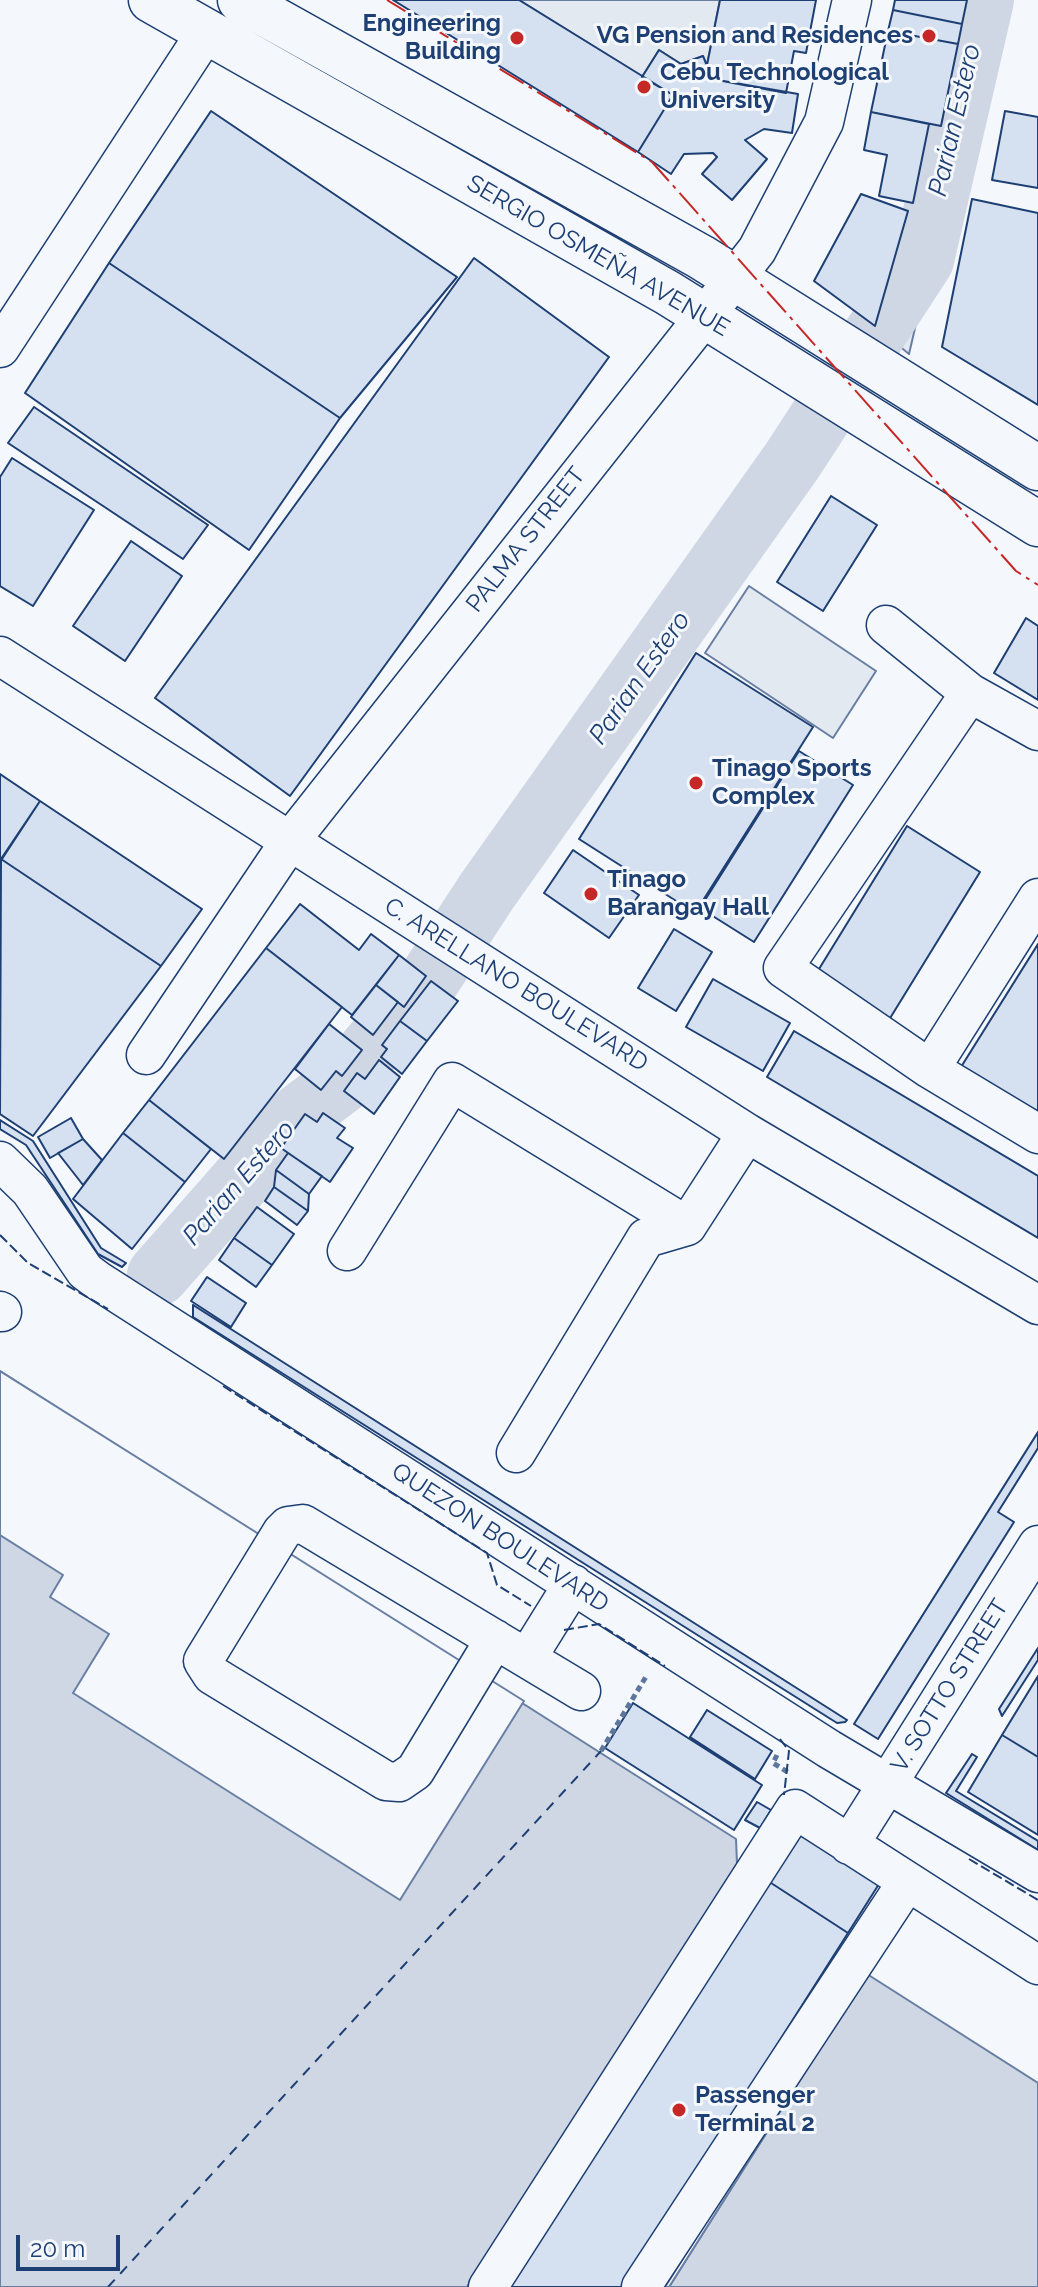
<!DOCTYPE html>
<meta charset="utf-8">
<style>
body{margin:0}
#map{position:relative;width:1038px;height:2287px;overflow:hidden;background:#f4f7fb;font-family:Raleway,sans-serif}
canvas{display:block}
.scale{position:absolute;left:16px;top:2235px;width:104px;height:36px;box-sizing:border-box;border:4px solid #1d3f73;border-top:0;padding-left:10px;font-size:24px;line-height:28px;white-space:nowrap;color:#1d3f73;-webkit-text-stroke:6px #f4f7fb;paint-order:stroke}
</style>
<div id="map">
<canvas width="1038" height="2287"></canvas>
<div class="scale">20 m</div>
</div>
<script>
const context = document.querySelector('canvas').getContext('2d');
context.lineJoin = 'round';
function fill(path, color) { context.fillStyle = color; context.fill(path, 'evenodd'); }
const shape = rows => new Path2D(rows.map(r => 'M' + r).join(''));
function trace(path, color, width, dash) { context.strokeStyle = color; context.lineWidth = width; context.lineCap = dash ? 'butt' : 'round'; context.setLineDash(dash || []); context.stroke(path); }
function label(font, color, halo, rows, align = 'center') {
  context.font = font + ' Raleway,sans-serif'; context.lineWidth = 6; context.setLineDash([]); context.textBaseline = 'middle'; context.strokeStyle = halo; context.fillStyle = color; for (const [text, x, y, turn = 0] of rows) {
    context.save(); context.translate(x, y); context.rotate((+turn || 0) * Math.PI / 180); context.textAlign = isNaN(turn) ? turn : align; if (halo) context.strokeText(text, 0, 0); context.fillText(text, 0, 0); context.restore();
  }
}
const green = shape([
 [519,0,720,0,707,65,703,56,681,64,659,50,642,77,519,0],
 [967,0,991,0,909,354,875,326,913,203,929,124,941,126,967,0],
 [749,586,876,671,833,738,705,653,749,586]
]);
fill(green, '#e3e9f0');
trace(green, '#687fa3', 2);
const water = shape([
 [0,1371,736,1839,737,1864,467,2287,0,2287,0,1371],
 [867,1974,1038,2083,1038,2287,669,2287,867,1974]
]);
fill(water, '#cfd7e4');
trace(water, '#687fa3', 2);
const pier = shape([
 [0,1371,524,1701,400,1900,73,1693,109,1634,50,1597,63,1575,0,1535,0,1371],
 [864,1972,867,1974,669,2287,665,2287,864,1972]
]);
fill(pier, '#f4f7fb');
trace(pier, '#687fa3', 2);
trace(shape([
 [158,1275,299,1115,340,1084,427,983,487,891,792,461,923,260,983,0]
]), '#cfd7e4', 62);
trace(shape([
 [108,2287,601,1751]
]), '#1d3f73', 2, [10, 8]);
const building = shape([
 [393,0,519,0,673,95,638,152,393,0],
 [720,0,816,0,806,53,794,51,786,93,712,79,707,65,720,0],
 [895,0,967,0,962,24,893,10,895,0],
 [893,10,962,24,958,44,888,31,893,10],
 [888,31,958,44,941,126,871,112,888,31],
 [659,50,681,64,703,56,712,79,798,94,792,133,764,129,745,140,767,159,732,200,702,174,717,157,713,153,684,154,671,174,638,152,673,95,642,77,659,50],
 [211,111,457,277,340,418,109,263,211,111],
 [1005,111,1038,117,1038,188,992,180,1005,111],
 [871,112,929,124,913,203,879,196,887,155,864,150,871,112],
 [861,194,908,211,875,326,814,281,861,194],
 [972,199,1038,213,1038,405,942,347,972,199],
 [474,258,609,357,290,796,155,698,474,258],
 [109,263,340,418,249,550,25,393,109,263],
 [34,407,208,525,183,559,8,443,34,407],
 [12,458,94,510,33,606,0,586,0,477,12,458],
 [831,496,877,525,823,611,777,582,831,496],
 [131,541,182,576,125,661,73,626,131,541],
 [1026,618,1038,626,1038,700,994,673,1026,618],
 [696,653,813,727,695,913,579,839,696,653],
 [799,751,853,785,754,942,700,908,799,751],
 [0,774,40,801,0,862,0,774],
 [40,801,202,909,161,966,1,859,40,801],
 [907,826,980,872,884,1028,811,982,907,826],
 [573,850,639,895,609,938,544,893,573,850],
 [1,859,161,966,33,1136,0,1114,1,859],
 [300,904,359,950,371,934,399,955,352,1015,266,948,300,904],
 [674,929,712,952,676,1011,638,988,674,929],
 [1038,944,1038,1128,956,1075,1038,944],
 [266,948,342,1007,224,1159,149,1100,266,948],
 [399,955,426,976,404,1007,376,985,399,955],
 [713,979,790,1023,763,1071,686,1027,713,979],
 [431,981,458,1001,427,1041,400,1021,431,981],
 [376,985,398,1002,373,1035,351,1017,376,985],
 [400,1021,427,1041,402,1074,381,1057,387,1049,382,1045,400,1021],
 [329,1024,362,1050,342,1076,336,1071,321,1090,295,1069,329,1024],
 [794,1031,1038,1176,1038,1238,767,1077,794,1031],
 [379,1060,400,1077,374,1114,344,1091,357,1073,365,1079,379,1060],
 [149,1100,211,1149,185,1182,123,1133,149,1100],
 [323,1113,345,1128,337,1138,353,1148,330,1182,281,1148,305,1114,317,1122,323,1113],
 [71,1118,83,1139,50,1158,38,1137,71,1118],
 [0,1120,33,1141,101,1248,126,1263,122,1267,98,1254,26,1145,0,1129,0,1120],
 [123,1133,185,1182,132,1249,73,1199,123,1133],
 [83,1139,102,1160,83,1185,58,1153,83,1139],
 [288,1153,322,1176,309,1194,276,1170,288,1153],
 [276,1170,309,1194,308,1211,274,1187,276,1170],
 [274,1187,308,1211,297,1225,265,1201,274,1187],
 [257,1207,294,1234,272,1265,234,1238,257,1207],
 [234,1238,272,1265,256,1287,219,1260,234,1238],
 [207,1277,246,1303,231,1327,191,1301,207,1277],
 [193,1305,847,1720,845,1722,837,1723,193,1317,193,1305],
 [1038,1432,1038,1448,998,1512,1014,1522,878,1739,854,1724,1038,1432],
 [1038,1648,1038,1660,1002,1716,999,1709,1038,1648],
 [1038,1676,1038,1757,1002,1735,1038,1676],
 [633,1703,762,1785,734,1830,605,1748,633,1703],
 [707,1710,772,1751,755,1779,690,1737,707,1710],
 [1002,1735,1038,1757,1038,1835,968,1792,1002,1735],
 [972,1754,977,1757,956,1791,1038,1841,1038,1850,946,1793,972,1754],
 [757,1802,771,1810,760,1828,745,1820,757,1802],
 [799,1833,879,1884,848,1933,768,1881,799,1833],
 [768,1881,848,1933,623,2287,510,2287,768,1881]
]);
fill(building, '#d5e0f0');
trace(building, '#1d3f73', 2);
const minor = shape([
 [0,348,207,31],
 [886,625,970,693,1038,731],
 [0,656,747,1133,1038,1305],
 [970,693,783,968,930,1069,1038,1134],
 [146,1055,290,841,757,250,824,122,852,0],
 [930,1069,1038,898],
 [0,1161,30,1190,85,1271,97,1280,829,1749,1038,1873],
 [347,1251,452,1082,687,1226],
 [0,1311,2,1312],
 [516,1453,646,1238,687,1226,747,1133],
 [495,1639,415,1771,399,1782,386,1781,212,1675,203,1661,282,1532,288,1526,303,1524,581,1691],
 [527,1658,573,1584],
 [849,1845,1038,1545],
 [488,2287,795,1809,1038,1965],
 [641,2287,907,1882]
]);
const highway = shape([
 [151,0,668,293,1038,524],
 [240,0,701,257,1038,468]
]);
trace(minor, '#1d3f73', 41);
trace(highway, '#1d3f73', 47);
trace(shape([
 [601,1751,647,1675],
 [777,1755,773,1763,791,1774]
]), '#5e769c', 5, [6, 4]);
trace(minor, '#f4f7fb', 38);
trace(highway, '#f4f7fb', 44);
trace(shape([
 [0,1235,28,1263,108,1309],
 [223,1386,487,1553,497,1585,531,1606],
 [564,1630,599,1624,665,1666],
 [780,1739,789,1751,784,1795],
 [969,1859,1038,1900]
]), '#1d3f73', 2, [10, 4]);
trace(shape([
 [387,0,652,162,1016,571,1038,585]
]), '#c62828', 2, [28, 6, 4, 6]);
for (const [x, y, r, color] of [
 [929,36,8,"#c62828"],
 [517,38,8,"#c62828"],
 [644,87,8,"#c62828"],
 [696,783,8,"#c62828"],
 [591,894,8,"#c62828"],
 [679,2110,8,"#c62828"]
]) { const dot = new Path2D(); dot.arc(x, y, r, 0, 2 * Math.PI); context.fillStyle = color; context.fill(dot); trace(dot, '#f4f7fb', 3); }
label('bold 24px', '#1d3f73', '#f4f7fb', [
 ["Engineering",501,24,"right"],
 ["Building",501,52,"right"],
 ["VG Pension and Residences",913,36,"right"],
 ["Cebu Technological",660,73],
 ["University",660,101],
 ["Tinago Sports",712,769],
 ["Complex",712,797],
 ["Tinago",607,880],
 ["Barangay Hall",607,908],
 ["Passenger",695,2096],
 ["Terminal 2",695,2124]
], 'left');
label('24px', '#1d3f73', '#f4f7fb', [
 ["SERGIO OSMEÑA AVENUE",598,256,30],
 ["PALMA STREET",526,540,-52],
 ["C. ARELLANO BOULEVARD",516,985,32],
 ["QUEZON BOULEVARD",500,1538,33],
 ["V. SOTTO STREET",950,1686,-58]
]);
label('italic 26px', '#1d3f73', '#f4f7fb', [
 ["Parian Estero",955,120,-77],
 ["Parian Estero",640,678,-55],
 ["Parian Estero",239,1183,-49]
]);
</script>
